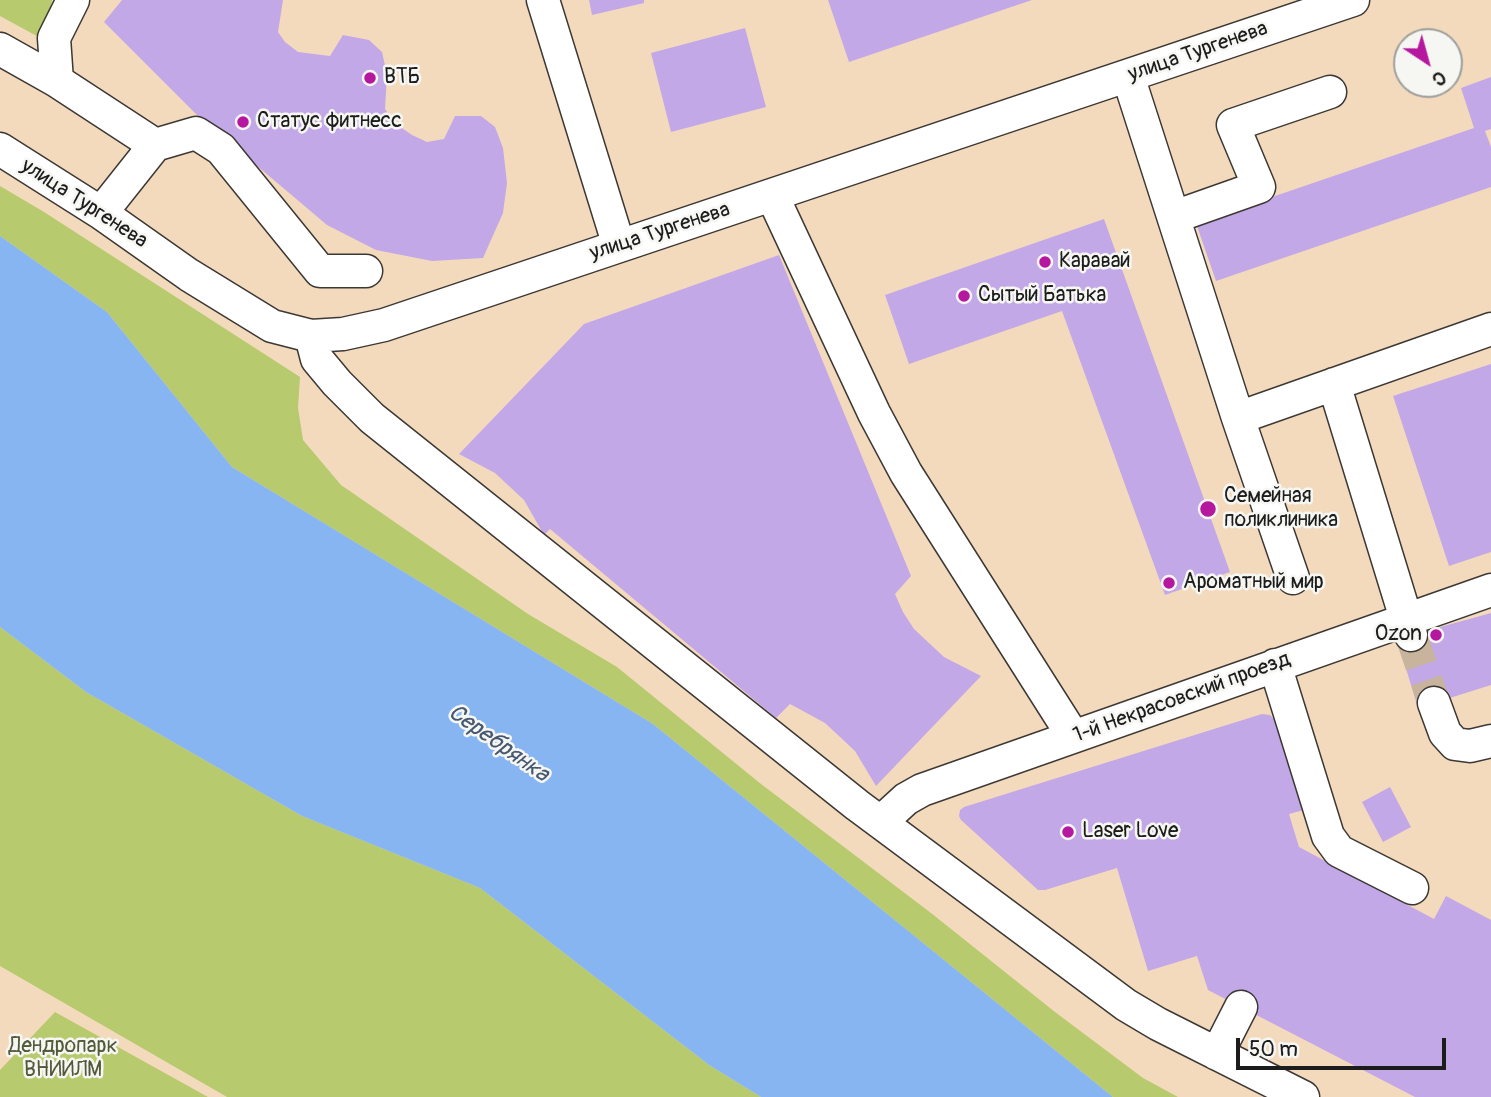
<!DOCTYPE html>
<meta charset="utf-8">
<style>
body{margin:0}
#map{position:relative;width:1491px;height:1097px;overflow:hidden;background:#f3dabd;font-family:Pangolin,sans-serif}
canvas{display:block}
.north{position:absolute;left:1393px;top:28px;width:70px;height:70px;box-sizing:border-box;background:#f6f6f2;border:2px solid #9f9f9c;border-radius:50%;rotate:144deg;font-size:19px;font-weight:700;line-height:28px;text-align:center;color:#1c1c1c}
.north::after{content:'';display:block;margin:auto;width:24px;height:32px;background:#b5179e;clip-path:polygon(50% 0,100% 100%,50% 72%,0 100%)}
.scale{position:absolute;left:1236px;top:1038px;width:210px;height:32px;box-sizing:border-box;border:4px solid #1c1c1c;border-top:0;padding-left:9px;font-size:21px;line-height:24px;white-space:nowrap;color:#1c1c1c;-webkit-text-stroke:5px #f6f6f2;paint-order:stroke}
</style>
<div id="map">
<canvas width="1491" height="1097"></canvas>
<div class="north">С</div>
<div class="scale">50 m</div>
</div>
<script>
const context = document.querySelector('canvas').getContext('2d');
context.lineJoin = 'round';
function fill(path, color) { context.fillStyle = color; context.fill(path, 'evenodd'); }
const shape = rows => new Path2D(rows.map(r => 'M' + r).join(''));
function trace(path, color, width, dash) { context.strokeStyle = color; context.lineWidth = width; context.lineCap = dash ? 'butt' : 'round'; context.setLineDash(dash || []); context.stroke(path); }
function label(font, color, halo, rows, align = 'center') {
  context.font = font + ' Pangolin,sans-serif'; context.lineWidth = 5; context.setLineDash([]); context.textBaseline = 'middle'; context.strokeStyle = halo; context.fillStyle = color; for (const [text, x, y, turn = 0] of rows) {
    context.save(); context.translate(x, y); context.rotate((+turn || 0) * Math.PI / 180); context.textAlign = isNaN(turn) ? turn : align; if (halo) context.strokeText(text, 0, 0); context.fillText(text, 0, 0); context.restore();
  }
}
fill(shape([
 [0,0,52,0,46,41,0,16],
 [0,186,44,212,300,377,298,408,303,440,341,485,528,614,617,667,761,784,931,913,1055,1012,1143,1078,1178,1097,1113,1097,653,724,232,467,107,312,0,236],
 [0,627,86,692,302,816,480,888,709,1065,761,1097,227,1097,0,966],
 [55,1012,208,1097,0,1097,0,1070]
]), '#b7ca6d');
fill(shape([
 [0,236,107,312,232,467,653,724,1113,1097,761,1097,709,1065,480,888,302,816,86,692,0,627]
]), '#86b5f1');
fill(shape([
 [122,0,283,0,278,32,285,42,298,52,330,56,343,35,369,40,382,52,387,74,385,109,396,124,412,135,427,142,444,139,455,116,481,116,495,127,503,148,507,183,503,213,483,258,432,261,376,250,327,225,197,115,104,22],
 [589,0,644,0,644,3,592,15],
 [828,0,1032,0,849,62],
 [745,28,766,107,671,132,651,53],
 [1491,77,1491,129,1485,131,1491,147,1491,187,1216,281,1196,223,1474,128,1461,88],
 [1104,219,1230,572,1165,595,1062,311,909,364,885,295],
 [779,255,911,576,895,594,903,612,914,629,944,657,981,676,876,786,855,751,825,723,790,704,776,718,550,529,544,535,524,500,495,473,459,454,584,324],
 [1491,364,1491,552,1449,566,1393,396],
 [1491,613,1491,685,1418,708,1397,639],
 [1262,714,1270,715,1277,722,1304,810,1289,814,1299,847,1434,919,1446,896,1491,920,1491,1097,1415,1097,1208,990,1197,956,1148,971,1117,868,1045,890,1038,890,961,820,959,816,960,810,964,807],
 [1390,787,1411,827,1383,842,1362,802]
]), '#c3a8e8');
trace(shape([
 [1411,635,1434,703]
]), '#c8b49d', 32, [32, 16]);
const minor = shape([
 [73,0,54,38,57,81,155,145,101,213],
 [543,0,619,246],
 [0,49,57,81],
 [1128,76,1238,418,1293,578],
 [155,145,196,133,221,149,320,271,366,271],
 [0,149,101,213,189,275,272,326,311,336,343,334,384,325,1353,0],
 [772,195,874,413,906,473,1073,736],
 [1174,217,1259,187,1233,125,1330,92],
 [311,336,317,359,337,383,372,418,857,805,1126,1005,1158,1024,1303,1097],
 [1334,384,1411,635],
 [1238,418,1491,329],
 [1275,665,1328,836,1339,851,1412,888],
 [1434,703,1445,733,1455,744,1470,746,1491,741],
 [882,821,906,799,922,790,1491,590],
 [1217,1054,1241,1007]
]);
trace(minor, '#3c3834', 35);
trace(minor, '#fff', 32);
for (const [x, y, r, color] of [
 [370,78,7,"#b5179e"],
 [243,122,7,"#b5179e"],
 [1045,262,7,"#b5179e"],
 [964,296,7,"#b5179e"],
 [1208,509,9,"#b5179e"],
 [1169,583,7,"#b5179e"],
 [1436,635,7,"#b5179e"],
 [1068,832,7,"#b5179e"]
]) { const dot = new Path2D(); dot.arc(x, y, r, 0, 2 * Math.PI); context.fillStyle = color; context.fill(dot); trace(dot, '#f6f6f2', 2.5); }
label('21px', '#1c1c1c', '#f6f6f2', [
 ["улица Тургенева",1198,52,-19],
 ["улица Тургенева",84,204,33],
 ["улица Тургенева",660,232,-18],
 ["1-й Некрасовский проезд",1182,698,-20]
]);
label('21px', '#1c1c1c', '#f6f6f2', [
 ["ВТБ",384,78],
 ["Статус фитнесс",257,122],
 ["Каравай",1059,262],
 ["Сытый Батька",978,296],
 ["Семейная",1224,497],
 ["поликлиника",1224,521],
 ["Ароматный мир",1183,583],
 ["Ozon",1422,635,"right"],
 ["Laser Love",1082,832]
], 'left');
label('21px', '#525938', '#f6f6f2', [
 ["Дендропарк",63,1047],
 ["ВНИИЛМ",63,1071]
]);
label('italic 23px', '#465971', '#f6f6f2', [
 ["Серебрянка",498,744,35]
]);
</script>
